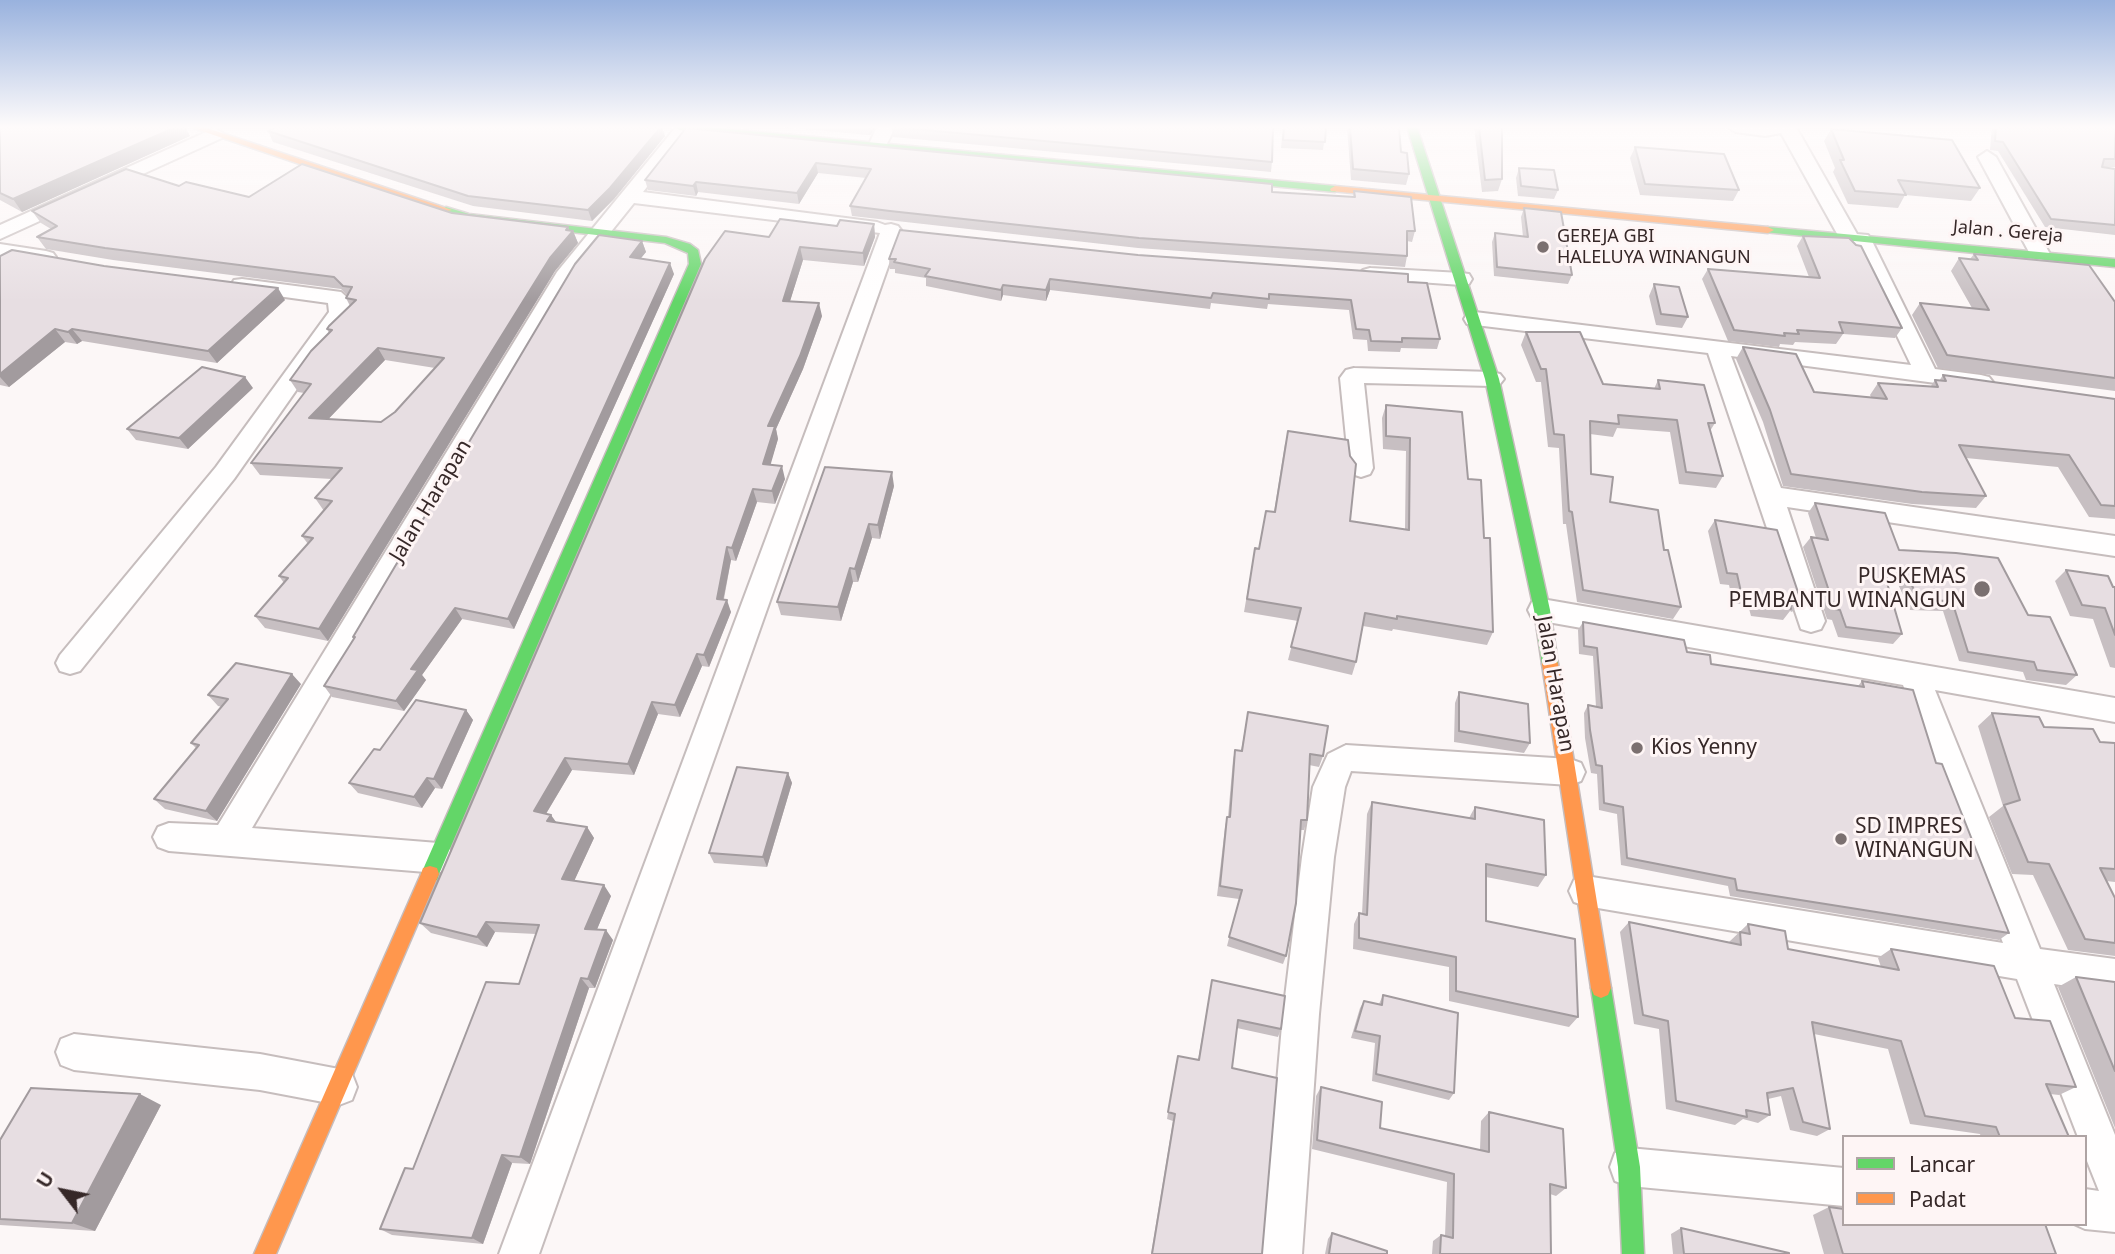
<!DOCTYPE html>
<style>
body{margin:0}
#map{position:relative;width:2115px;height:1254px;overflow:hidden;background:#fcf7f7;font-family:"Noto Sans",sans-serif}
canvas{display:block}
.legend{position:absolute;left:1842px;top:1135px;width:245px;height:91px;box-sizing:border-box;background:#fef5f5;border:2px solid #aea3a3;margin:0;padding:9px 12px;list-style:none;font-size:21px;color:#362828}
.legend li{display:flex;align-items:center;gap:14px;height:35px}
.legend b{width:35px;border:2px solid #aea3a3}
.north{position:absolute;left:28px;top:1156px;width:70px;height:70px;-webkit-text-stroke:5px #fef5f5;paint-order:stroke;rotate:302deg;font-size:19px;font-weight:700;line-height:28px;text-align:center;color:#362828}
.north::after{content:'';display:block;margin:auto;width:24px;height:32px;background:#362828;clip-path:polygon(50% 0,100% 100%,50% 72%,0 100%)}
</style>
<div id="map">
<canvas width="2115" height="1254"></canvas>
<ul class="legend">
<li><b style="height:9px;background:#63d668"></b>Lancar</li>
<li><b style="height:9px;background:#ff974d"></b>Padat</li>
</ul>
<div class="north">U</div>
</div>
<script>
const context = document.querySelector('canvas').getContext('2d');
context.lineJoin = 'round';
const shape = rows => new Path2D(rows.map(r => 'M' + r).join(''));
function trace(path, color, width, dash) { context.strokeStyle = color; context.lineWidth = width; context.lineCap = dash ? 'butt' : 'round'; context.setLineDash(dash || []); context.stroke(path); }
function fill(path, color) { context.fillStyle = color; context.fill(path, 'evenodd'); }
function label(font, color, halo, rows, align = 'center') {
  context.font = font + ' "Noto Sans",sans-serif'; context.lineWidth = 6; context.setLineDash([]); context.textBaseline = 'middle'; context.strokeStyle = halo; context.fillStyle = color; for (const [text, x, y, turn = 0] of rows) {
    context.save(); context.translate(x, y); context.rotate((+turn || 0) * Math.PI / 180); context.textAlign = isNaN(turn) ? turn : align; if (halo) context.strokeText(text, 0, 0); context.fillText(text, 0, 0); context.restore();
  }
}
const street = shape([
 [676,127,694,127,643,192,877,222,885,225,891,224,898,226,901,230,539,1254,499,1254,880,233,634,203,577,274,252,828,438,843,449,848,454,858,449,868,438,873,169,851,158,847,153,837,158,827,169,823,218,825,557,272,676,127],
 [877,127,895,127,885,148,878,150,869,144,877,127],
 [1727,127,1796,127,1857,234,1868,235,1871,239,1935,369,1981,375,1989,377,1993,382,1989,387,1981,389,1731,356,1781,488,2115,536,2115,556,1787,507,1825,621,1821,629,1811,632,1801,629,1708,353,1467,324,1464,319,1467,314,1475,312,1911,365,1853,244,1843,243,1840,239,1781,133,1765,136,1736,132,1727,127],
 [215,128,224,134,222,138,0,239,0,225,215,128],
 [1987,151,1996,157,2050,254,2047,258,2040,260,2033,258,2030,254,1978,157,1987,151],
 [0,244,46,251,53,253,56,257,53,261,46,263,0,256,0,244],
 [1370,268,1461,273,1469,274,1472,279,1469,284,1461,285,1363,278,1359,274,1363,270,1370,268],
 [242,279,341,292,350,300,351,312,234,479,80,671,70,674,60,671,56,663,60,655,216,467,329,312,328,303,234,290,231,285,234,280,242,279],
 [1354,368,1492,372,1500,374,1504,379,1500,384,1492,386,1364,383,1373,468,1370,474,1361,477,1352,474,1349,468,1340,378,1346,370,1354,368],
 [1542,599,2115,698,2115,722,1935,690,2040,949,2115,959,2115,993,2054,984,2115,1135,2115,1232,2085,1229,2074,1224,2085,1224,2085,1189,2099,1191,2085,1156,2085,1137,2078,1137,2017,979,1586,906,1574,902,1569,891,1574,880,1586,876,2003,943,1903,685,1542,621,1532,618,1528,610,1532,602,1542,599],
 [1346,745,1570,759,1581,763,1585,772,1581,781,1570,785,1351,771,1345,787,1334,857,1319,1014,1302,1254,1262,1254,1283,1014,1302,857,1313,787,1328,754,1346,745],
 [74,1034,260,1054,339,1069,352,1074,357,1087,352,1100,339,1105,260,1090,74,1070,61,1065,56,1052,61,1039,74,1034],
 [1629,1148,1844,1168,1844,1206,1629,1186,1615,1181,1610,1167,1615,1153,1629,1148]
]);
const fast = shape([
 [674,127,708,127,1335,186,1340,189,1335,192,679,130,674,127],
 [1407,127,1417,127,1499,379,1550,610,1558,664,1556,669,1550,670,1544,669,1542,664,1534,610,1485,379,1407,127],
 [446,207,469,214,666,237,690,244,698,250,701,264,439,874,437,880,430,882,423,880,421,874,689,264,688,253,665,243,468,220,442,212,440,210,446,207],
 [1768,227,2115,259,2115,267,1764,232,1764,228,1768,227],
 [1601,978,1608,981,1611,988,1640,1167,1644,1254,1622,1254,1618,1167,1591,988,1594,981,1601,978]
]);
const slow = shape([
 [190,127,204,127,452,210,442,212,190,127],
 [1335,186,1768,227,1774,230,1768,233,1331,191,1330,189,1335,186],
 [1550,658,1556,659,1558,664,1611,988,1608,995,1601,998,1594,995,1591,988,1542,664,1544,659,1550,658],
 [430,866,437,868,439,874,276,1254,254,1254,421,874,423,868,430,866]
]);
trace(street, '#c6bdbd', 4);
trace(fast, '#c6bdbd', 3);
trace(slow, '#c6bdbd', 3);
fill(street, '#fffefe');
fill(fast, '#63d668');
fill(slow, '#ff974d');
fill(shape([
 [0,127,185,127,190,136,22,212,0,200],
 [780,127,876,127,870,135],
 [892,127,1272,162,1271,172,893,137],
 [1283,127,1326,127,1323,150,1281,148],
 [1347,127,1399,127,1401,152,1409,174,1406,185,1351,180],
 [1474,127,1502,127,1502,179,1498,191,1482,192],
 [1992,127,2115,127,2115,167,2102,167,2115,169,2115,235,2045,227,1998,151,1990,150],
 [686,128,1272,192,1353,197,1354,191,1415,231,1412,242,1407,241,1407,256,1405,267,1138,248,852,216,850,206,866,178,818,173,799,204,698,192,696,196,648,190,645,180],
 [1831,129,1980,188,1971,201,1905,195,1898,208,1848,204,1833,172,1835,168,1824,141],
 [268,131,665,136,614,199,592,221,473,206,273,142],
 [1635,147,1739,190,1733,201,1640,195,1630,158],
 [1519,168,1558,190,1554,199,1518,196,1516,178],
 [179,186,249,197,452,213,568,227,569,230,573,231,578,243,555,271,328,641,265,628,255,616,284,583,279,576,308,544,302,536,324,511,315,498,332,479,260,475,251,463,304,393,298,392,290,380,329,333,327,329,350,306,346,298,347,295,341,289,113,260,46,249,37,237,51,229,41,223,32,211],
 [385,360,435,368,395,412,381,422,328,419],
 [1524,208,1572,275,1568,284,1494,276,1492,242,1495,233,1523,237,1521,217],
 [874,224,875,237,864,266,803,260,790,301,822,316,803,369,776,429,778,439,770,464,785,479,775,504,757,502,736,561,731,560,724,599,731,612,709,667,702,666,680,717,658,714,634,775,572,770,546,814,557,823,587,827,594,838,574,881,611,896,597,929,613,940,595,988,589,988,530,1164,512,1163,483,1244,392,1235,380,1229,519,984,536,934,495,932,487,947,431,933,420,923,769,237,837,226],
 [1803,236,1902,328,1895,338,1843,334,1836,344,1795,342,1793,345,1780,344,1779,347,1728,341,1702,279,1708,269,1809,277,1797,246],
 [642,241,646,252,640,259,674,274,514,629,462,619,422,675,426,680,404,711,332,697,324,686,354,639,353,637],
 [1974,254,2115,302,2115,391,1938,368,1912,315,1920,303,1972,308,1951,271,1959,258,1970,259],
 [1138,255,1408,282,1440,339,1437,349,1401,348,1400,352,1368,351,1367,340,1353,339,1349,310,1268,304,1267,309,1211,303,1210,309,1050,290,1046,301,1003,295,1001,301,926,286,926,278,895,273,895,269,890,269,889,259],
 [0,256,285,300,217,363,82,341,77,344,65,342,9,387,0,385],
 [1654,284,1688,317,1682,328,1656,325,1649,296],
 [1526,332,1603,384,1654,389,1658,380,1715,423,1710,431,1723,476,1716,488,1679,484,1670,432,1617,428,1613,437,1590,434,1591,474,1610,502,1664,550,1681,607,1673,619,1577,602,1566,524,1563,524,1559,448,1548,447,1541,382,1536,382,1521,345],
 [1743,347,1814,392,1871,397,1870,395,1878,383,1931,386,1935,380,1939,381,1943,375,2115,399,2115,519,2089,517,2058,467,1966,458,1986,496,1976,508,1912,504,1783,486,1763,422,1736,359],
 [253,388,188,449,136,440,127,429],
 [1386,405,1468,479,1484,538,1493,632,1487,645,1393,629,1392,631,1363,626,1356,662,1352,675,1288,660,1298,621,1244,612,1255,548,1259,549,1274,512,1285,444,1350,521,1405,529,1406,451,1383,449,1382,418],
 [894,486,880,539,872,538,858,582,853,582,841,621,781,615,777,602],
 [1815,503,1899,550,2028,615,2077,675,2066,685,2026,680,2023,672,1959,661,1943,611,1910,610,1896,580,1887,583,1902,634,1893,644,1838,637,1832,620,1827,619,1803,547,1811,537,1816,538,1808,513],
 [1715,520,1801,601,1792,612,1790,611,1783,620,1751,616,1748,605,1733,603,1729,585,1720,584,1708,531],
 [2066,570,2115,587,2115,668,2110,667,2093,619,2070,616,2055,581],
 [1583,622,1687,652,1711,664,1858,686,1862,681,1936,763,2009,933,1999,940,1730,896,1728,886,1621,865,1617,814,1599,810,1597,774,1591,773,1585,738,1584,713,1588,705,1596,707,1593,656,1579,654,1578,630],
 [301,684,217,821,165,809,154,799,196,748,191,743,222,707,218,706,208,695],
 [1459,692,1530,743,1524,753,1454,742,1455,703],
 [466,710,473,720,442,789,435,788,422,808,358,793,349,783,380,750],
 [1248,712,1323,756,1319,767,1309,765,1307,820,1304,830,1301,830,1286,956,1283,964,1227,946,1239,899,1217,896,1225,827,1227,817,1228,817,1233,760,1235,750,1241,751],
 [1992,713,2100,742,2115,743,2115,882,2106,881,2115,943,2115,956,2068,950,2033,875,2012,874,1989,817,2003,806,1978,726],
 [788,773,792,783,767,867,714,863,709,853],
 [1372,802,1469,818,1475,807,1546,875,1538,887,1486,877,1486,921,1578,1017,1569,1027,1449,1001,1449,967,1353,949,1354,924,1359,913,1362,914,1367,814],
 [1629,922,1729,942,1748,924,1788,949,1881,967,1878,958,1891,949,2015,1018,2076,1087,2059,1095,2050,1094,2069,1137,1981,1137,1980,1134,1910,1124,1888,1049,1814,1034,1830,1129,1817,1136,1790,1130,1781,1096,1768,1099,1770,1115,1758,1123,1743,1119,1735,1125,1666,1109,1659,1029,1634,1024,1620,932],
 [2076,977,2115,982,2115,1128,2058,987],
 [1212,980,1281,1029,1278,1037,1237,1028,1232,1068,1262,1254,1151,1254,1173,1121,1167,1119,1176,1063,1198,1060],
 [1383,995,1454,1093,1449,1100,1372,1081,1375,1043,1351,1038,1360,1008,1364,1001,1379,1004],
 [1321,1087,1380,1128,1480,1150,1481,1121,1489,1112,1566,1188,1556,1196,1550,1194,1551,1254,1432,1254,1433,1241,1441,1235,1445,1236,1447,1182,1312,1149,1316,1096],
 [161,1105,95,1231,0,1225,0,1140],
 [1829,1207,2056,1254,1824,1254,1813,1215],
 [1681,1228,1789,1254,1673,1254,1671,1234],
 [1332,1233,1387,1254,1325,1254,1328,1239]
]), '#c7bfc2');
fill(shape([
 [176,127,185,127,190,136,22,212,13,199],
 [661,127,662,127,665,136,614,199,592,221,588,210],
 [869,127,876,127,870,135],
 [816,163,818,173,799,204,797,193],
 [696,182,698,192,696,196,693,186],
 [874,224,875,237,864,266,863,253],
 [568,227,570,234,573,231,578,243,555,271,328,641,319,629],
 [642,241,646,252,633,268,630,257],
 [800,247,803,260,786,314,783,301],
 [670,263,674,274,514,629,508,619],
 [1050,279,1050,290,1046,301,1046,290],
 [1003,285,1003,295,1001,301,1001,290],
 [278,288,285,300,217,363,208,351],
 [819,303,822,316,803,369,776,429,778,439,767,477,763,464,768,426],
 [55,329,65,342,9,387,0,377,0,374],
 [72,329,82,341,77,344,68,332],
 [378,348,385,360,317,431,309,418],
 [245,377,253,388,188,449,179,438],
 [782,466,785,479,775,504,772,491],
 [892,472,894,486,880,539,878,525],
 [753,489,757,502,736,561,732,548],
 [869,524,872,538,858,582,855,569],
 [727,547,731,560,721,611,717,599],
 [850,568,853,582,841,621,838,607],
 [1904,569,1896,580,1877,586,1885,576],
 [727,600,731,612,709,667,704,655],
 [455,608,462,619,422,675,426,680,404,711,396,701,411,669],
 [697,654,702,666,680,717,675,705],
 [292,674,301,684,217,821,206,811],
 [652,702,658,714,634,775,628,764],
 [466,710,473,720,442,789,434,779],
 [565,758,572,770,541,822,534,811],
 [788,773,792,783,767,867,763,857],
 [427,778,435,788,422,808,414,797],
 [551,815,559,826,547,821],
 [587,827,594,838,570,890,562,879],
 [604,885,611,896,593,939,585,929],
 [486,922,495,932,487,947,477,937],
 [606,930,613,940,595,988,588,979],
 [581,978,589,988,530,1164,520,1157],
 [140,1094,161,1105,95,1231,72,1223],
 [502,1155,512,1163,483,1244,472,1238]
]), '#a29b9e');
const building = shape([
 [0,127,176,127,13,199,0,193,0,127],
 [275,127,661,127,610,188,588,210,468,196,268,131,275,127],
 [892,127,1273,127,1272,162,892,127],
 [1284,127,1326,127,1325,142,1283,140,1284,127],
 [1350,127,1399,127,1401,152,1407,153,1409,174,1353,169,1350,127],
 [1479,127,1502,127,1502,179,1485,180,1479,127],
 [1996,127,2115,127,2115,159,2104,159,2102,167,2115,169,2115,225,2051,219,2003,142,1995,141,1996,127],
 [686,128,1272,184,1272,192,1355,197,1354,191,1411,197,1415,231,1407,231,1407,256,1139,238,890,211,850,206,871,169,816,163,797,193,696,182,693,186,645,180,686,128],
 [1831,129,1952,140,1980,188,1898,180,1906,195,1855,191,1840,160,1844,160,1831,129],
 [1635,147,1724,154,1739,190,1645,184,1635,147],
 [302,164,452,213,568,227,566,230,573,231,550,258,319,629,255,616,288,578,279,576,313,538,302,536,332,501,315,498,342,468,251,463,311,384,290,380,311,351,332,330,327,329,329,326,356,300,346,298,352,287,343,286,334,277,105,248,37,237,57,226,32,211,126,169,179,186,186,182,249,197,302,164],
 [378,348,444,358,395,412,381,422,309,418,378,348],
 [1519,168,1554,170,1558,190,1521,186,1519,168],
 [1524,208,1561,212,1572,275,1497,267,1495,233,1528,237,1524,208],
 [780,219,837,226,840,220,874,224,863,253,800,247,783,301,819,303,800,356,768,426,775,426,763,464,782,466,772,491,753,489,732,548,727,547,717,599,727,600,704,655,697,654,675,705,652,702,628,764,565,758,534,811,551,815,547,821,587,827,562,879,604,885,585,929,606,930,588,979,581,978,520,1157,502,1155,472,1238,380,1229,405,1168,413,1169,486,982,519,984,539,925,486,922,477,937,420,923,705,259,725,231,769,237,780,219],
 [900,230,1138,255,1408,274,1408,282,1427,283,1440,339,1402,338,1402,342,1371,341,1369,330,1356,329,1351,300,1269,294,1269,299,1213,293,1211,298,1050,279,1046,290,1003,285,1001,290,925,276,930,269,894,262,896,259,889,259,900,230],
 [599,235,642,241,630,257,670,263,508,619,455,608,411,669,418,670,396,701,324,686,355,637,353,637,575,264,599,235],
 [1803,236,1849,238,1856,245,1861,246,1902,328,1839,322,1843,333,1797,330,1799,334,1784,333,1785,336,1734,330,1708,269,1820,278,1803,236],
 [12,250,104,266,278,288,208,351,72,329,68,332,55,329,0,374,0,256,12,250],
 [1974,254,2089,265,2115,302,2115,378,1947,355,1920,303,1989,310,1959,258,1978,260,1974,254],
 [1654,284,1679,287,1688,317,1661,314,1654,284],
 [1526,332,1580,332,1603,384,1660,389,1658,380,1704,385,1715,423,1708,423,1723,476,1686,472,1677,420,1618,415,1619,424,1590,421,1591,474,1613,477,1610,502,1658,510,1664,550,1668,550,1681,607,1583,590,1572,512,1569,511,1564,435,1554,434,1546,369,1541,369,1526,332],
 [1743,347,1796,354,1814,392,1887,399,1878,383,1938,387,1935,380,1946,381,1943,375,2115,399,2115,506,2101,505,2069,455,1959,445,1986,496,1922,492,1791,474,1770,410,1743,347],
 [202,367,245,377,179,438,127,429,202,367],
 [1386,405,1462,412,1468,479,1481,480,1484,538,1490,538,1493,632,1397,616,1397,619,1365,613,1356,662,1291,647,1301,608,1247,599,1255,548,1259,549,1266,511,1275,512,1288,431,1348,440,1350,456,1356,464,1350,521,1409,530,1410,438,1386,436,1386,405],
 [825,467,892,472,878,525,869,524,855,569,850,568,838,607,777,602,825,467],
 [1815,503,1885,513,1899,550,1956,553,1998,558,2028,615,2050,617,2077,675,2037,670,2034,662,1968,652,1952,601,1919,600,1904,569,1885,576,1902,634,1846,627,1840,610,1835,609,1811,537,1828,540,1815,503],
 [1715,520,1777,530,1801,601,1789,598,1791,609,1759,605,1756,594,1741,592,1737,574,1727,573,1715,520],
 [2066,570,2108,576,2113,587,2115,587,2115,635,2105,608,2082,605,2066,570],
 [1583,622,1684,640,1687,652,1710,655,1711,664,1864,687,1862,681,1913,690,1936,763,1942,764,2009,933,1737,890,1735,879,1627,858,1623,807,1604,803,1602,766,1596,765,1590,730,1588,705,1602,708,1597,648,1584,646,1583,622],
 [236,663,292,674,206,811,154,799,199,745,191,743,228,699,208,695,236,663],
 [1459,692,1528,704,1530,743,1459,731,1459,692],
 [416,700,466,710,434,779,427,778,414,797,349,783,374,749,380,750,416,700],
 [1248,712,1328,726,1323,756,1310,754,1307,820,1301,820,1296,903,1286,956,1229,937,1242,890,1220,886,1227,817,1230,817,1235,750,1242,751,1248,712],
 [1992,713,2039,717,2044,727,2093,729,2100,742,2115,743,2115,869,2100,868,2115,898,2115,943,2085,939,2049,864,2028,862,2004,805,2020,800,1992,713],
 [737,767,788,773,763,857,709,853,737,767],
 [1372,802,1475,819,1475,807,1544,820,1546,875,1486,864,1486,921,1575,939,1578,1017,1456,991,1456,957,1359,938,1359,913,1367,915,1372,802],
 [1629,922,1741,945,1740,932,1750,934,1748,924,1785,931,1788,949,1899,970,1891,949,1994,966,2015,1018,2050,1021,2076,1087,2046,1084,2069,1137,2000,1137,1996,1127,1925,1116,1901,1041,1812,1022,1830,1129,1803,1122,1793,1088,1767,1093,1770,1115,1746,1110,1747,1117,1676,1101,1668,1021,1643,1015,1629,922],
 [2076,977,2115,982,2115,1071,2076,977],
 [1212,980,1285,996,1281,1029,1238,1020,1232,1068,1277,1078,1262,1254,1152,1254,1175,1114,1168,1112,1178,1056,1199,1060,1212,980],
 [1383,995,1458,1013,1454,1093,1376,1074,1380,1036,1355,1031,1364,1001,1382,1005,1383,995],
 [1321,1087,1382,1102,1380,1128,1489,1152,1489,1112,1563,1129,1566,1188,1550,1184,1551,1254,1440,1254,1441,1235,1453,1238,1454,1174,1317,1140,1321,1087],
 [31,1088,140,1094,72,1223,0,1219,0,1140,31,1088],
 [1829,1207,1844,1209,1844,1224,2045,1224,2056,1254,1843,1254,1829,1207],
 [1681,1228,1789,1253,1789,1254,1684,1254,1681,1228],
 [1332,1233,1387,1251,1387,1254,1329,1254,1332,1233]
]);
fill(building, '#e7dee2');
trace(building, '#a29b9e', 2);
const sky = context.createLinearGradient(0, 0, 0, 302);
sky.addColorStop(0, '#99b2de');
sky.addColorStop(0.42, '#fefbfb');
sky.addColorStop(1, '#fefbfb00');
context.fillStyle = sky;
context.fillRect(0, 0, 2115, 302);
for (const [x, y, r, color] of [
 [1543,247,7,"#7b7070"],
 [1982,589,9,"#7b7070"],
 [1637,748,7,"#7b7070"],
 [1841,839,7,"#7b7070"]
]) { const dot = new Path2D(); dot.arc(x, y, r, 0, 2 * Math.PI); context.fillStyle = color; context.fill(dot); trace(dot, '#fef5f5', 2.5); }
label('18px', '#362828', '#fef5f5', [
 ["Jalan . Gereja",2008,232,5]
]);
label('18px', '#362828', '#fef5f5', [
 ["GEREJA GBI",1557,237],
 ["HALELUYA WINANGUN",1557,258]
], 'left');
label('21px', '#362828', '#fef5f5', [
 ["Jalan Harapan",431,501,-59],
 ["Jalan Harapan",1555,684,80]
]);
label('21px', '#362828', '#fef5f5', [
 ["PUSKEMAS",1966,577,"right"],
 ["PEMBANTU WINANGUN",1966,601,"right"],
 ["Kios Yenny",1651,748],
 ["SD IMPRES",1855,827],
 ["WINANGUN",1855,851]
], 'left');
</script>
